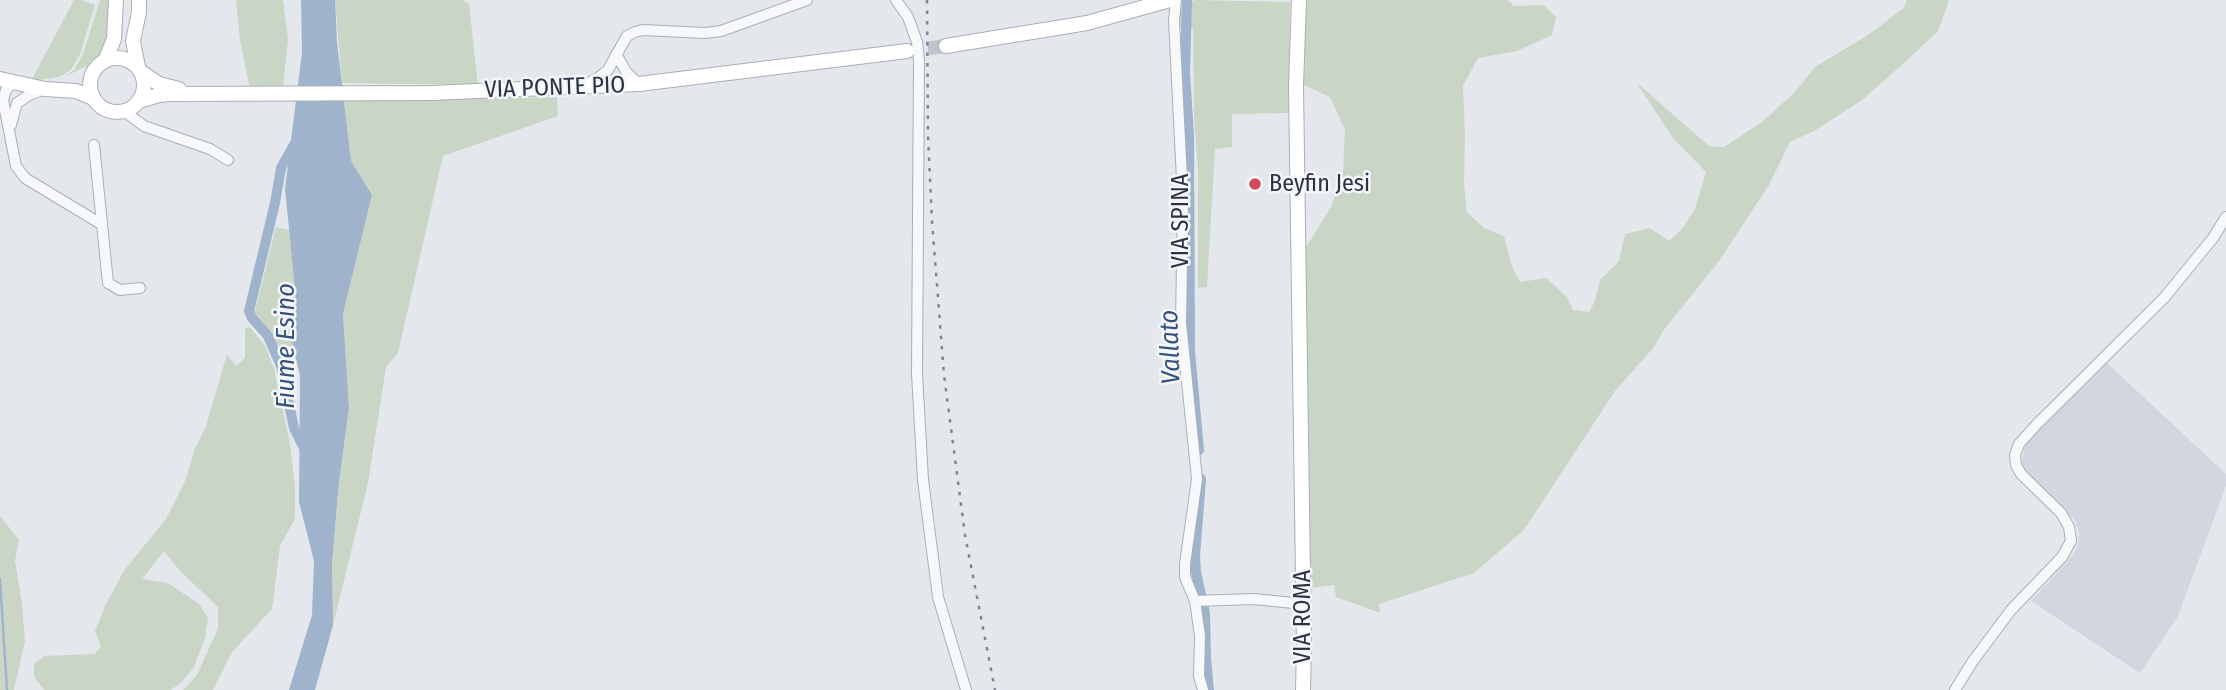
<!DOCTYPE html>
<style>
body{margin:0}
canvas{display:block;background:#e4e7ec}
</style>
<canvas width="2226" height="690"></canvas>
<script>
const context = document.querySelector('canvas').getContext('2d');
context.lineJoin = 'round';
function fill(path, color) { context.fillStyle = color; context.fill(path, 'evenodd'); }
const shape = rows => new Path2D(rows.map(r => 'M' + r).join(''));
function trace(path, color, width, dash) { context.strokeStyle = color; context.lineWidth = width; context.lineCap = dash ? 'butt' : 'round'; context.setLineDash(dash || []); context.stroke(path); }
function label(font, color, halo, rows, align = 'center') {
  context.font = font + ' "Fira Sans Condensed",sans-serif'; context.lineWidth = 5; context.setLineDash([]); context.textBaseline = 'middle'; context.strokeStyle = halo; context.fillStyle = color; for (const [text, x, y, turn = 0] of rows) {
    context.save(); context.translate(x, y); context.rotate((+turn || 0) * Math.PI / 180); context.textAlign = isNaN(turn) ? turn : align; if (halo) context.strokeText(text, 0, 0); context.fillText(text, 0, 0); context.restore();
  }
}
fill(shape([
 [2107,363,2226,474,2226,486,2178,616,2140,673,2031,601,2073,555,2078,545,2079,533,2075,520,2025,474,2021,464,2026,443]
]), '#d2d6de');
fill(shape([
 [74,0,81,0,95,5,80,54,71,70,59,77,31,81],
 [100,0,109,0,110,28,106,44,102,52,87,66,64,77,74,70,83,54],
 [236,0,283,0,288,39,283,87,250,89,240,40],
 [335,0,462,0,469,4,478,85,342,83],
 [1195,0,1290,2,1289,113,1232,114,1232,147,1215,149,1207,287,1198,288,1198,168,1194,117,1193,29,1177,30,1180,6],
 [1307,0,1507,0,1514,6,1544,5,1556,17,1552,35,1517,51,1478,58,1463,86,1465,135,1464,184,1467,212,1484,228,1504,236,1512,267,1520,282,1546,278,1567,297,1573,310,1589,312,1595,301,1600,280,1619,261,1625,234,1650,228,1669,241,1682,229,1695,209,1706,172,1673,138,1636,82,1709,146,1724,147,1762,122,1793,94,1815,67,1868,35,1904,8,1907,0,1949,0,1938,31,1903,64,1862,100,1814,131,1790,142,1769,185,1719,261,1663,331,1654,347,1615,391,1524,530,1474,573,1379,604,1380,613,1336,597,1334,585,1311,588,1303,252,1331,207,1343,173,1345,130,1330,97,1302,84],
 [557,97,558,116,443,156,398,353,386,367,368,483,333,625,332,563,339,482,349,408,343,314,372,195,351,162,344,101],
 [276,227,289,230,295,276,296,299,290,321,293,348,285,358,274,338,254,315],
 [250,327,265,346,274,368,290,444,295,487,295,519,280,546,272,609,232,652,213,690,183,690,197,675,218,628,218,607,180,571,164,551,142,579,168,583,199,604,208,618,205,638,194,667,182,682,171,690,44,690,34,677,34,664,44,656,95,654,101,646,95,631,106,604,125,569,166,519,186,479,194,451,206,426,227,354,236,366,245,358,245,329],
 [0,516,19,540,15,561,22,604,25,641,14,690,0,690]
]), '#c9d6c5');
fill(shape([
 [301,0,335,0,337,42,351,161,372,195,343,314,349,408,339,482,332,563,333,625,315,690,289,690,312,615,314,561,299,502,300,375,293,348,290,322,296,299,285,189,302,52]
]), '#9fb4cc');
trace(shape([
 [0,579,7,690]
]), '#9fb4cc', 2.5);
trace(shape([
 [1187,0,1185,73,1189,134,1190,351,1199,450],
 [295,143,281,168,275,203,249,311,252,318,268,336,281,366,294,428,305,450],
 [1201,479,1195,556,1196,572,1205,613,1206,658,1209,690]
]), '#9fb4cc', 10);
trace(shape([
 [907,51,946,46]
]), '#bfc3cb', 14, [14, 7]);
const street = shape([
 [896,0,908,17,917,42,919,60,917,374,923,480,938,597,966,690],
 [1176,0,1174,21,1183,199,1181,323,1197,479,1185,564,1185,577,1195,601,1200,636,1199,676,1203,690],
 [616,54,627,73,639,84],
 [14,82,6,90,3,100,16,166,25,178,101,224],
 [586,84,598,78,608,70,627,36,635,32,643,30,705,33,721,31,807,0],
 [124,111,144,126,210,149,228,160],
 [11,125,17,103,29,95,45,89],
 [94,145,108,283,120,290,140,288],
 [1195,601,1253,599,1304,604],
 [1955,690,1973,661,2011,610,2062,557,2071,541,2069,527,2061,513,2021,474,2016,465,2015,455,2019,444,2037,424,2164,298,2213,238,2226,217]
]);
const secondary = shape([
 [1299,0,1296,86,1304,647,1303,690],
 [946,46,1087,23,1170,0],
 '90 85a27 27 0 1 1 54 0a27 27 0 1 1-54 0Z',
 [105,61,114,39,116,0],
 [138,67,133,41,139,12,139,0],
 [141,72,159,84,179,89],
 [0,79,45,89,76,91,93,98],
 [139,101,159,95,170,94,431,93,639,84,907,51]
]);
trace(street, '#a9aeb7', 12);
trace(secondary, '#a9aeb7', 16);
trace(street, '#f7f8fa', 10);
trace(secondary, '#fff', 14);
trace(shape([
 [927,0,928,136,932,221,944,375,965,535,995,690]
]), '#7d8696', 2.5, [3.5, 7]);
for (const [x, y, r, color] of [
 [1255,184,7,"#d1495b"]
]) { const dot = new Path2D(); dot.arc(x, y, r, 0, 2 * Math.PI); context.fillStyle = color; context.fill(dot); trace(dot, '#f4f6f9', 2.5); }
label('24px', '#2b3445', '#f4f6f9', [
 ["VIA PONTE PIO",555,88,-2],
 ["VIA SPINA",1181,221,-90],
 ["VIA ROMA",1303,617,-90]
]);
label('24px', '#2b3445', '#f4f6f9', [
 ["Beyfin Jesi",1269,184]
], 'left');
label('italic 26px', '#34527a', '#f4f6f9', [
 ["Fiume Esino",287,346,-90],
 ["Vallato",1171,347,-92]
]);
</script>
